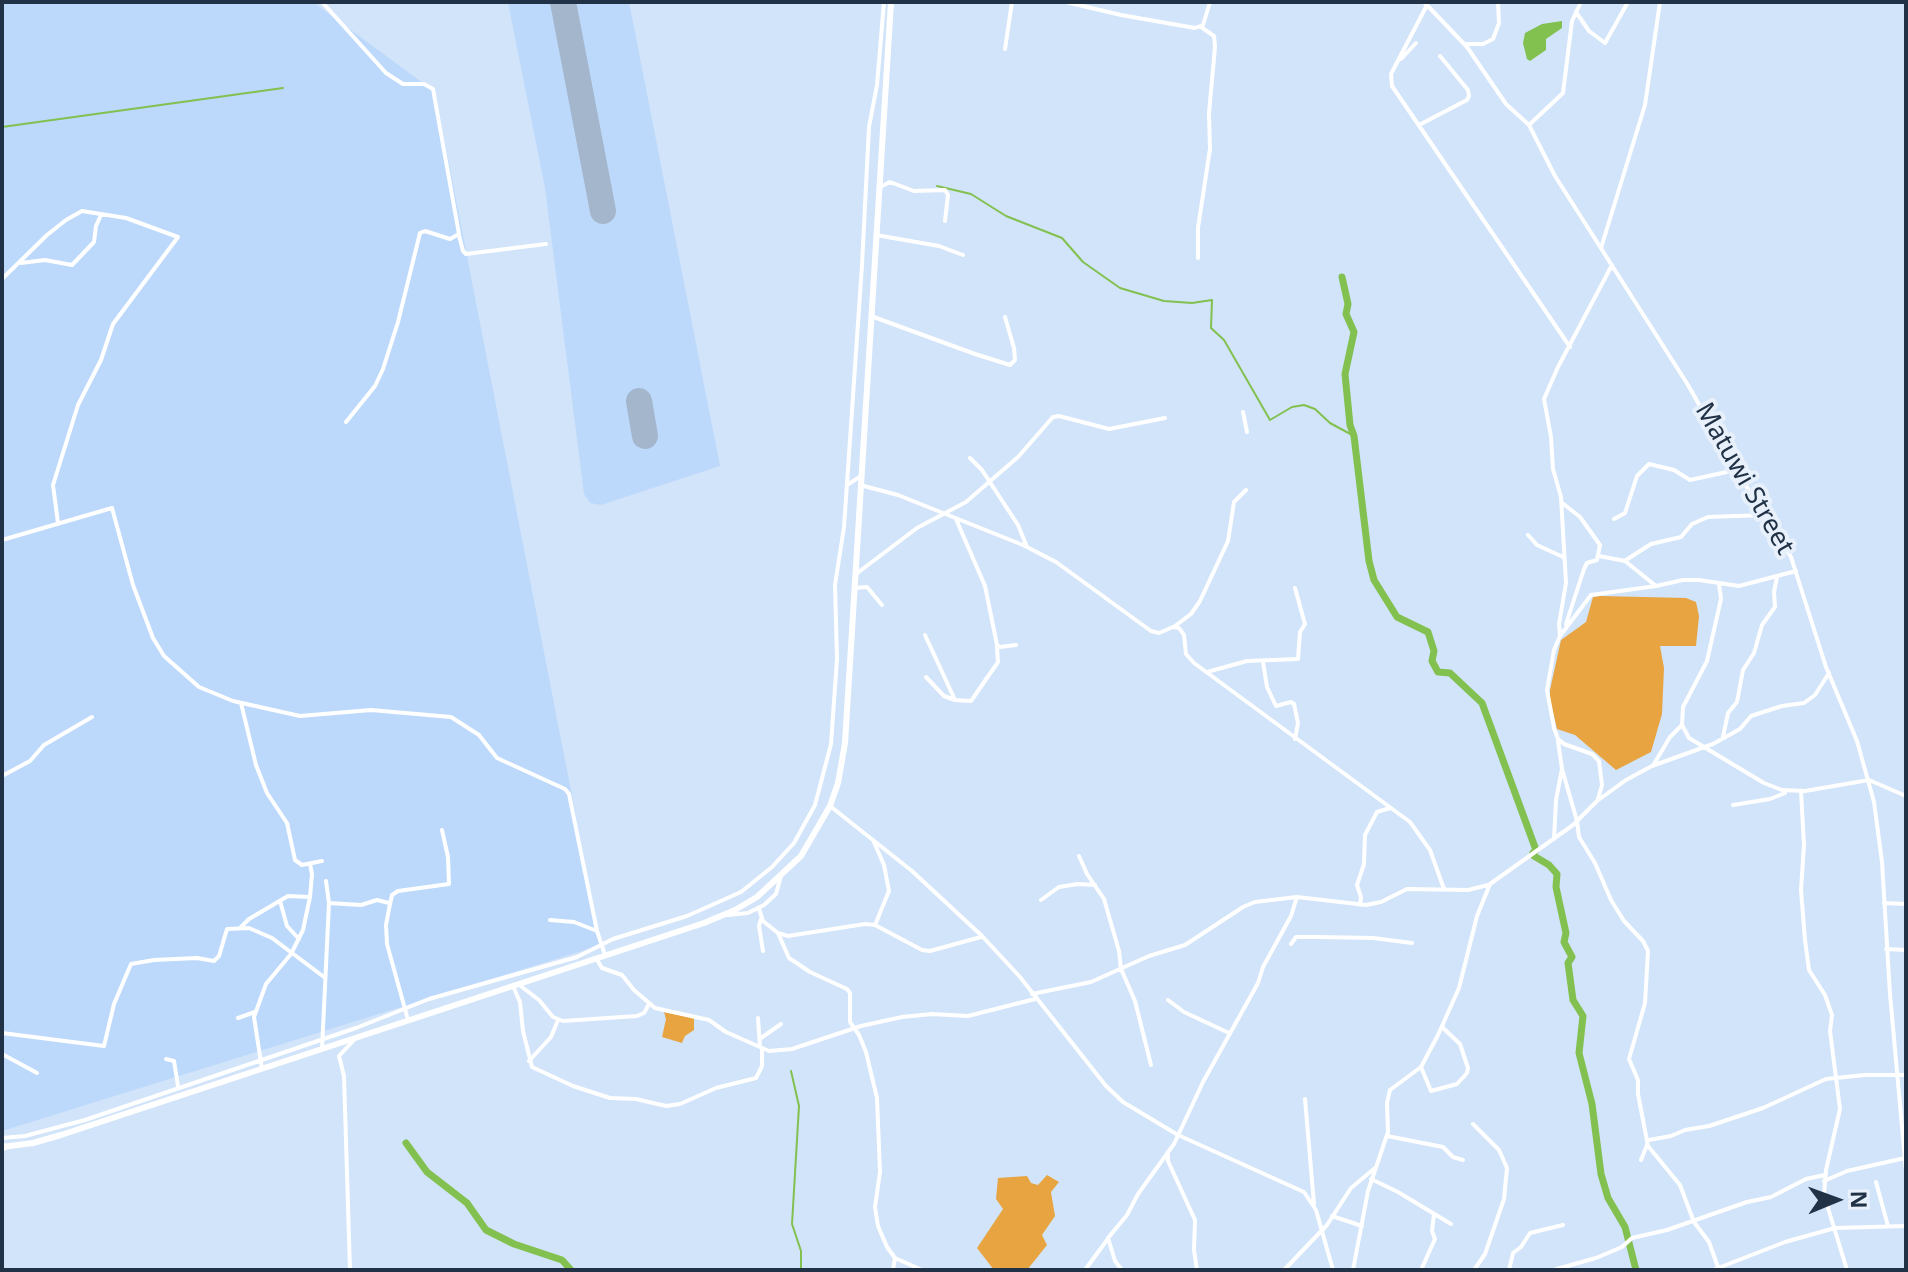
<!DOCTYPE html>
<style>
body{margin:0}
#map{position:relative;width:1908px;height:1272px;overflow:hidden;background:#d2e4f9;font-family:"Noto Sans",sans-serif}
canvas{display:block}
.frame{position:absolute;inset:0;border:4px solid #213247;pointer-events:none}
.north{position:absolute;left:1796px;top:1160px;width:80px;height:80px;-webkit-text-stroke:6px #e7f0fb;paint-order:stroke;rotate:89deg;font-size:22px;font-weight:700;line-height:32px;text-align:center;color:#213247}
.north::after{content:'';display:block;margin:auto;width:28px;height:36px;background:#213247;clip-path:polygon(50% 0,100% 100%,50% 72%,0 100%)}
</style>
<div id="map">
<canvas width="1908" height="1272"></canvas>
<div class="frame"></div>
<div class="north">N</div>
</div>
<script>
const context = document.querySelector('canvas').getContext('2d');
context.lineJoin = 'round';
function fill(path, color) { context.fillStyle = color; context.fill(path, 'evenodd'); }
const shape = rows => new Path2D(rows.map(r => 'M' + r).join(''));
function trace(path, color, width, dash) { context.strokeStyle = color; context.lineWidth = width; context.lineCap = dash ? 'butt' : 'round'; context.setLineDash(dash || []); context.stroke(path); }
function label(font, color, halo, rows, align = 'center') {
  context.font = font + ' "Noto Sans",sans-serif'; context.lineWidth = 8; context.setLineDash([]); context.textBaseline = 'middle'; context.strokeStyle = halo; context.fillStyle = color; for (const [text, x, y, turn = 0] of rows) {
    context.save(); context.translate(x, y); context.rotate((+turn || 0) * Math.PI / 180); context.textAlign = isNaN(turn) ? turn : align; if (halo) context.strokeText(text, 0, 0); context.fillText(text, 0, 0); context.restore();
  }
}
fill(shape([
 [2,2,313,2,435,92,601,945,2,1131],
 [508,2,629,2,720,466,601,505,590,503,584,494,545,188]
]), '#bcd9fc');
fill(shape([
 [1600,596,1686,598,1696,602,1699,616,1696,646,1660,646,1664,668,1662,714,1651,752,1616,770,1575,735,1557,729,1550,699,1550,690,1561,640,1586,622,1593,597],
 [664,1012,694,1018,694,1030,685,1036,682,1043,662,1037,666,1019],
 [1047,1175,1059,1182,1051,1192,1055,1216,1042,1235,1047,1245,1027,1270,994,1270,977,1248,1003,1209,996,1199,998,1178,1027,1176,1031,1183,1038,1185]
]), '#e8a440');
fill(shape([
 [1562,21,1562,28,1546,39,1546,50,1530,61,1527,59,1523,43,1525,33,1542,24]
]), '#82c04f');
trace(shape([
 [2,127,283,88],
 [937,186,971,194,1006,216,1062,238,1083,262,1120,288,1164,301,1192,303,1212,300,1211,328,1224,340,1270,420,1292,407,1304,405,1315,409,1330,423,1354,436],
 [791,1071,799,1106,792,1224,801,1251,801,1270]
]), '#82c04f', 2);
trace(shape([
 [1342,277,1348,304,1346,314,1354,332,1345,374,1350,425,1354,436,1369,561,1374,580,1397,617,1428,632,1434,651,1432,661,1438,672,1450,673,1482,703,1536,850,1533,853],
 [1534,856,1549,865,1557,874,1556,887,1566,933,1564,942,1572,957,1568,963,1573,1000,1583,1016,1579,1053,1592,1104,1601,1174,1608,1198,1625,1227,1636,1270],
 [406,1143,427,1172,467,1203,486,1230,514,1244,562,1260,571,1270]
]), '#82c04f', 7);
trace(shape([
 [563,2,603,211],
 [639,401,645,436]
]), '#a4b6cb', 26);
trace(shape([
 [322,2,386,73,403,84,424,84,433,89,459,234,450,239,425,231,420,233,398,322,383,369,375,386,346,422],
 [1066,2,1121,15,1195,28,1203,25,1210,2],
 [1424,2,1467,47,1506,104,1529,125,1555,176,1688,385,1736,470,1791,557,1826,667,1857,741,1874,802,1882,862,1890,994,1906,1171],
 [1427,5,1391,74,1392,86,1570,347],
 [1576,12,1589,31,1605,43,1628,2],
 [1465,44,1483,44,1493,39,1499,23,1498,2],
 [1005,49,1012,2],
 [1401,59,1416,43],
 [1419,125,1467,100,1469,96,1468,90,1440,56],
 [1529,125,1563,93,1572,21,1581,2],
 [880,187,890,182,914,191,945,190,948,195,945,221],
 [459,235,463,251,466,254,546,244],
 [876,235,939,246,963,255],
 [1601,248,1645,105,1660,2],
 [1198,258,1198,228,1210,149,1209,113,1215,47,1214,36,1201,27],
 [21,263,45,260,72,265,94,242,96,226,101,215],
 [2,279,47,235,66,220,82,211,126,218,178,237,113,324,101,360,78,405,53,485,58,523],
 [871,316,975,354,1010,365,1015,360,1014,348,1005,317],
 [1243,412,1247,432],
 [970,458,982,470,1018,525,1027,547],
 [847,485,861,476],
 [860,485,898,495,1023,545,1056,562,1151,631,1159,633,1173,627,1179,628,1184,635,1186,654,1194,663,1410,822,1430,850,1444,889],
 [1561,502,1580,517,1600,545,1597,560,1587,563,1584,569,1566,624],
 [956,519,985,586,997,645,1000,647,1016,645],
 [1614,519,1625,513,1637,476,1649,464,1674,470,1690,480,1736,470],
 [1528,535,1537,545,1563,557],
 [2,540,112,508,133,585,153,638,164,656,199,687,233,701,300,716,371,710,451,717,479,735,497,758,565,789,569,794,597,931,605,955],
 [1599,556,1625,561,1656,586,1683,580,1699,580,1739,586,1796,571],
 [1626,560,1651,544,1681,537,1692,524,1708,517,1765,515],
 [856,574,917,528,966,502,1018,457,1053,417,1059,416,1109,429,1165,418],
 [1719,584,1721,599,1707,661,1683,707,1682,725,1689,738,1764,783,1782,790,1805,791,1869,780,1906,796],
 [854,588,867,587,882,605],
 [1175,626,1191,614,1200,601,1228,541,1234,502,1246,490],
 [925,635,955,700],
 [1560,636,1559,624,1566,583,1561,497,1553,469,1551,437,1544,399,1558,367,1612,265],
 [1263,662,1267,687,1276,706,1291,702,1294,704,1298,723,1295,739],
 [1207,672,1247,661,1298,659,1300,632,1305,624,1295,588],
 [926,677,944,696,955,700,971,701,998,662,997,647],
 [241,703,256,765,267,793,287,823,295,860,302,865,322,861],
 [1723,737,1728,713,1737,702,1743,670,1754,653,1762,625,1775,607,1774,592,1777,577],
 [1654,764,1670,737,1682,725],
 [1562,769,1577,821,1579,837,1595,863,1611,900,1624,921,1643,941,1648,951,1645,1003,1629,1059,1638,1080,1638,1094,1648,1146,1680,1185,1694,1222,1709,1242,1719,1270],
 [2,776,30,761,44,745,92,717],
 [1801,791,1804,845,1801,890,1805,940,1809,970,1825,995,1832,1015,1830,1031,1840,1109,1826,1170,1824,1195,1847,1270],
 [1598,799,1602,785,1599,761,1592,754,1564,744,1558,739,1554,728,1547,690,1554,650,1560,636,1591,595,1656,586],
 [1733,805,1770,799,1785,793],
 [830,806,912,871,982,936,1020,977,1106,1086,1123,1102,1178,1135,1304,1192,1316,1210,1333,1270],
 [1554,839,1556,800,1562,769,1558,741],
 [873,840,884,865,889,891,875,925],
 [1079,856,1087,874,1104,899,1119,951,1121,969,1135,1001,1151,1065],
 [1041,900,1059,887,1078,884,1095,885],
 [280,901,287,926,299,939],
 [329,903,361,905,377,900,389,903],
 [1884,903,1906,904],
 [1360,905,1361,897,1357,885,1364,864,1365,835,1377,812,1390,808],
 [759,909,763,921,778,933,788,936,865,924,875,925,922,950,930,951,981,937],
 [728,915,748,913,764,905,776,894,781,876],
 [761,919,759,926,763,951],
 [550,920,574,922,597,931],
 [241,927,249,919,288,896,310,897],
 [778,933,789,958,810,972,847,989,850,993,850,1022,859,1035,866,1052,877,1098,880,1172,875,1207,878,1226,887,1247,895,1258,922,1270],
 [1291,944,1296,937,1317,937,1373,938,1412,943],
 [1886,949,1906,950],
 [596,958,602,968,622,975,634,990,655,1008,709,1020,726,1032,769,1051,792,1049,861,1026,902,1017,932,1014,968,1016,1035,999],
 [518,984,539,1000,553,1017,563,1021,637,1016,644,1013,649,1004],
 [513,986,520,1002,523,1031,532,1067,573,1086,610,1098,636,1099,666,1106,680,1104,716,1088,756,1078,762,1066,762,1048],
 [1032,994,1091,982,1149,956,1185,945,1243,907,1255,902,1297,897,1366,905,1381,902,1407,889,1468,890,1488,885],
 [1168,1000,1184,1012,1229,1033],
 [238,1018,255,1012],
 [758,1018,760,1047],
 [408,1020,387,944,386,925,389,909,392,895,398,891,449,884,448,857,442,830],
 [2,1033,104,1046,114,1004,131,964,154,960,197,958,214,961,219,956,227,929,249,928,272,938,324,977],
 [761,1038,781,1024],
 [322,1049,329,903,326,881],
 [2,1054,37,1073],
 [166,1059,174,1061,178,1086],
 [529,1061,551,1037,558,1020],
 [1421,1067,1431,1091,1457,1084,1467,1073,1468,1068,1460,1044,1442,1027],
 [262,1069,254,1017,266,984,291,954,303,930,310,897,312,874,310,864],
 [1305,1099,1314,1204],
 [1473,1124,1499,1150,1507,1168,1504,1199,1485,1254,1474,1270],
 [1387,1136,1443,1147,1453,1157,1463,1160],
 [2,1138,25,1136,85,1120,356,1028,429,999,577,957,613,939,687,916,741,892,772,867,794,843,815,805,831,744,837,659,835,585,844,527,862,265,869,127,877,85,884,2],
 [1649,1140,1671,1136,1685,1130,1709,1126,1763,1108,1826,1079,1865,1075,1906,1075],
 [1168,1155,1168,1161,1195,1220,1194,1250,1197,1270],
 [1641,1160,1647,1145],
 [1371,1179,1398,1192,1451,1224],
 [1824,1181,1847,1171,1905,1158],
 [1876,1182,1888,1226],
 [1332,1216,1362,1226],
 [350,1270,344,1076,339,1056,354,1040],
 [893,1270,895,1258],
 [1085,1270,1107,1240],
 [1122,1270,1115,1261,1108,1238,1127,1215,1138,1194,1174,1144,1203,1082,1258,983,1263,967,1291,916,1297,897],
 [1284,1270,1327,1225,1351,1188,1375,1168],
 [1353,1270,1368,1191,1388,1132,1387,1103,1390,1090,1421,1067,1438,1035,1459,988,1477,916,1490,884,1573,825,1597,801,1626,780,1652,766,1713,744,1740,729,1751,716,1782,706,1804,703,1815,695,1829,673],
 [1421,1270,1435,1239,1432,1231,1434,1214],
 [1509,1270,1513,1253,1521,1247,1530,1233,1563,1225],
 [1553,1270,1596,1258,1622,1247,1632,1238,1667,1230,1747,1202,1771,1197,1806,1179,1825,1175],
 [1713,1270,1785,1242,1835,1228,1906,1226]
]), '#fff', 4);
trace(shape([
 [2,1147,33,1143,61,1135,704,923,735,910,757,897,801,856,830,806,838,783,845,743,891,2]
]), '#fff', 6);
trace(shape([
 [2,1148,4,1147]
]), '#fff', 7);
label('26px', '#213247', '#e7f0fb', [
 ["Matuwi Street",1744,479,60]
]);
</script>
